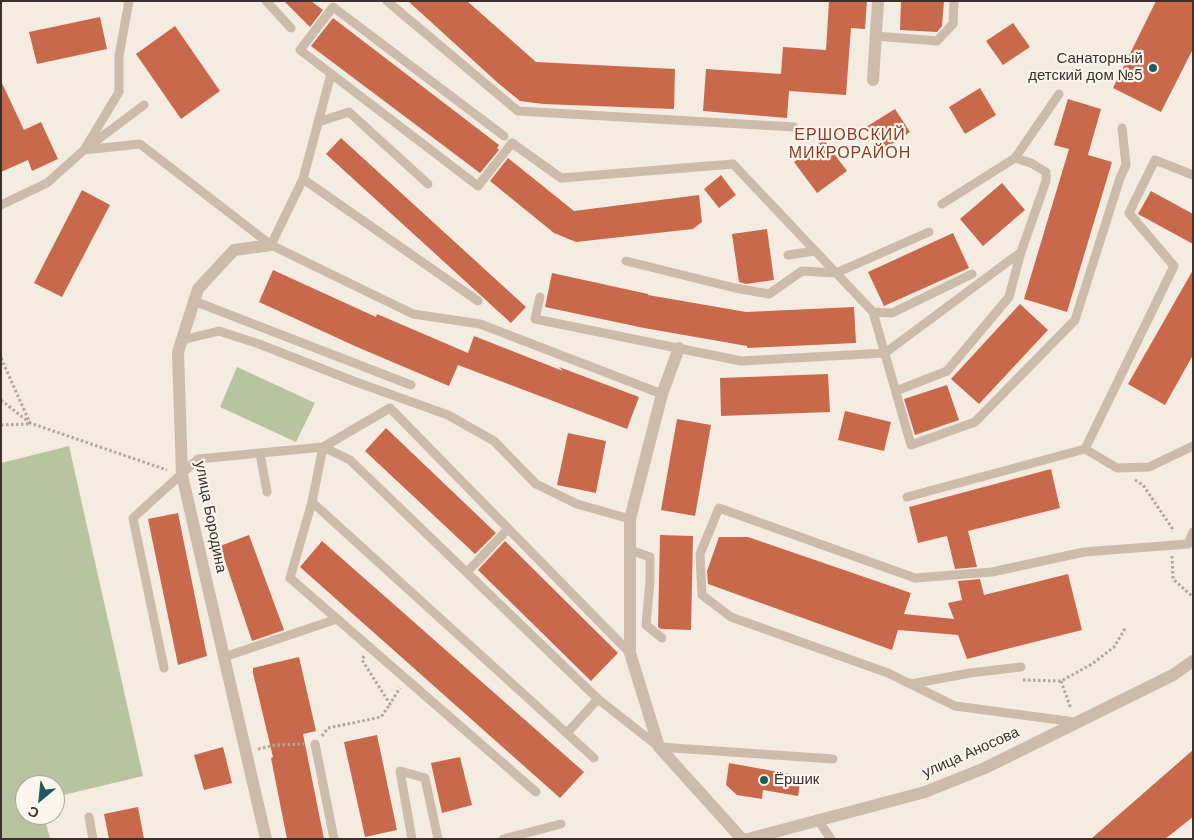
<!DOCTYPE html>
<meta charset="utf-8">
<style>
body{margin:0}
#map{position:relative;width:1194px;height:840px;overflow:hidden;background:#f4ebe1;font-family:"DM Sans",sans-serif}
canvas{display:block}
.frame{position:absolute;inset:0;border:2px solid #3b302b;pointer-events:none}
.north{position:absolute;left:15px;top:775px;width:50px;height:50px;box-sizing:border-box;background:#fbf5ee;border:1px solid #aea6a0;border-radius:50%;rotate:208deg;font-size:14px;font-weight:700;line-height:20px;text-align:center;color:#3b302b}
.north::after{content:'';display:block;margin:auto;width:18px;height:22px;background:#1f5a5e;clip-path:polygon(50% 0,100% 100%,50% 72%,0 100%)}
</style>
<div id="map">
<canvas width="1194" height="840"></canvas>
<div class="frame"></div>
<div class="north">С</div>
</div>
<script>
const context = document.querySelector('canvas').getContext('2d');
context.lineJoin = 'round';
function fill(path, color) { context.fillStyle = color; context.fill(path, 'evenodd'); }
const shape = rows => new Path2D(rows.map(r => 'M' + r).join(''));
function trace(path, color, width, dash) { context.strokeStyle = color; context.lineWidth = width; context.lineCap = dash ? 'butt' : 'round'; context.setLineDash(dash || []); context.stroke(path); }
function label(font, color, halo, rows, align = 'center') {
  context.font = font + ' "DM Sans",sans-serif'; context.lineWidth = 4.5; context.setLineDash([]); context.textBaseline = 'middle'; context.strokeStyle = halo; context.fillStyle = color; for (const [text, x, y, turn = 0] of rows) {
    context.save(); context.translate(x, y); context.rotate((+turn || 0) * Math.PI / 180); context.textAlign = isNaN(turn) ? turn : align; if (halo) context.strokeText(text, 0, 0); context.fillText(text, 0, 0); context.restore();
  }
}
fill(shape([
 [237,367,315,403,296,442,220,407],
 [69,446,143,776,55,797,55,785,25,785,25,815,44,815,50,839,1,839,1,463]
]), '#b8c4a0');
fill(shape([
 [284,1,311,1,323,10,310,27],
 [408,1,467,1,536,62,675,69,674,109,543,104,520,101,498,83],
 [829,1,867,1,865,29,851,28,846,95,789,91,787,118,703,111,706,69,781,74,783,47,826,50],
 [901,1,944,1,942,26,937,32,900,30],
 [1156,1,1193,1,1193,49,1161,112,1113,88],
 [100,17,107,49,37,64,29,32],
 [333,18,499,145,497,148,499,150,480,173,311,46],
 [1013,23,1030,47,1003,65,986,41],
 [175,26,220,91,181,119,136,54],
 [1,81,24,130,41,122,58,159,32,171,28,160,1,172],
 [980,88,996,115,965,134,949,107],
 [1068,99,1101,109,1088,155,1112,162,1067,312,1024,299,1069,149,1054,145],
 [895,109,910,132,881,151,866,127],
 [341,138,526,307,511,323,326,154],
 [824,140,847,171,817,193,794,162],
 [508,158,574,211,699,195,702,222,693,229,576,242,554,233,490,181],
 [721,175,736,195,719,208,704,189],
 [1002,183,1025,210,983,246,960,219],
 [82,190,110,205,62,297,34,283],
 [1151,191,1193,214,1193,244,1138,214],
 [767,229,774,280,746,284,739,282,732,234],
 [953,233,969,268,884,306,868,272],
 [273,270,376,317,377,314,468,353,474,336,563,371,559,367,639,397,627,429,458,365,449,386,357,347,259,302],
 [1193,270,1193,355,1165,405,1128,384],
 [552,273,648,294,648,295,746,312,854,307,856,343,747,348,747,346,644,328,545,307],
 [1020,304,1048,330,979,404,951,379],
 [828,374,830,412,721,416,720,378],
 [947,385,959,420,915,435,904,399],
 [845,411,891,422,884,451,838,440],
 [677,419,711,425,695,516,661,510],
 [386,428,496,533,475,554,365,451],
 [568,433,606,441,596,493,557,485],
 [1051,469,1060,508,968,531,977,567,955,569,947,536,918,543,909,507],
 [178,513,207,656,178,665,148,519],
 [249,535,284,630,252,641,220,546],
 [660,535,693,536,691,630,661,629,658,627],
 [719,537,748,537,911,593,904,614,954,619,948,603,962,600,958,581,980,579,984,595,1068,574,1082,630,967,659,958,635,898,630,892,650,708,584,707,571],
 [322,541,584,772,560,798,300,567],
 [505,541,618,653,591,681,478,570],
 [299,657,316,731,303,734,324,839,287,839,271,758,273,757,253,673,253,668],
 [377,735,397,830,365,837,344,742],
 [223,747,232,783,204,790,194,755],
 [1193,750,1193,817,1165,839,1091,839],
 [460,757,472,805,442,813,431,763],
 [729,763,801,776,798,796,763,790,762,799,737,795,726,785],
 [138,807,144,839,109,839,104,814]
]), '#c8694b');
trace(shape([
 [1,358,30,423,167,470],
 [1,400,30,423],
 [1,425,29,424],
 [1135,480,1143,485,1172,528,1172,532],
 [1172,556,1173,579,1193,597],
 [364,656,362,660,390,704,400,688],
 [1023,680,1061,681,1092,664,1114,647,1126,627],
 [1061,681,1071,709],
 [322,736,328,728,381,717,390,704],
 [258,749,275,745,304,744]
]), '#b9a596', 3, [2.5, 2.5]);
trace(shape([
 [266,1,291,28],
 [387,1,518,111,794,127],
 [876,36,937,41,953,24,954,1],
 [318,122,349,112,428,184],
 [504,136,333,7,300,50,478,186,512,143,561,178,733,164,873,312,911,445,975,422,1075,320,1120,178,1126,165,1122,128],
 [88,147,144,105],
 [84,150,140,144,271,245,413,314,480,324,662,394],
 [1015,158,1059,94],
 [303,179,478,301],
 [1,205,47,183,84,150,119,92,119,56,129,1],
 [271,245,303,179,331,74],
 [788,255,815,251],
 [626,261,735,288,769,294,802,271,836,273,929,232],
 [540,297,535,319,741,361,885,353,1021,252,1046,181,1046,172,1031,163,1015,158,942,204],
 [194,301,411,385],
 [873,312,892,313,972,274],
 [182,340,219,331,259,344,356,382,448,415,494,441,536,484,577,504,630,519],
 [896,391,947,371,1009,297,1021,252],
 [1085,449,1174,266,1129,213,1155,160,1193,175],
 [260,453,267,492],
 [907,497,1085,449,1117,468,1149,467,1193,446],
 [312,502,290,578,536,792],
 [630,550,650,557,650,581,646,625,662,638],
 [467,572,508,529],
 [224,657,337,619],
 [164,668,133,518,198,459,323,447,390,408,630,653],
 [911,684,970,673,1021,667],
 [1075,722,955,706,888,673,731,617,702,595,700,554,719,508,915,578,992,572,1084,552,1188,544,1193,532],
 [567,733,598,699],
 [315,744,334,839],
 [594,758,312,502,323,447,350,460,598,699,659,747,833,759],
 [89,817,93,839],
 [818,820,831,839],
 [412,839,400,771,425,778,438,839],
 [503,839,561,824]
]), '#cdbbac', 9);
trace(shape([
 [873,80,878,1],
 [679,348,662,394,630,519,630,653,659,747,742,839],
 [266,839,182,475,178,352,198,289,234,250,271,245],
 [748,839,925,792,985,768,1173,675,1193,661]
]), '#cdbbac', 12);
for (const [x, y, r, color] of [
 [1153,68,5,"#1f5a5e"],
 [764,780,5,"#1f5a5e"]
]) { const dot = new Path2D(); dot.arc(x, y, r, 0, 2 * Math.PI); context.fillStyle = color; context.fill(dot); trace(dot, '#fbf5ee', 2); }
label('15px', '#3b302b', '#fbf5ee', [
 ["Санаторный",1143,59],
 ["детский дом №5",1143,76],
 ["Ёршик",774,780,"left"]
], 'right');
label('15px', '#3b302b', '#fbf5ee', [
 ["улица Бородина",210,517,79],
 ["улица Аносова",971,753,-24]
]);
context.letterSpacing = '1px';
label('16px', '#8c3b22', '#fbf5ee', [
 ["ЕРШОВСКИЙ",850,136],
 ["МИКРОРАЙОН",850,154]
]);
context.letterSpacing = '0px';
</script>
